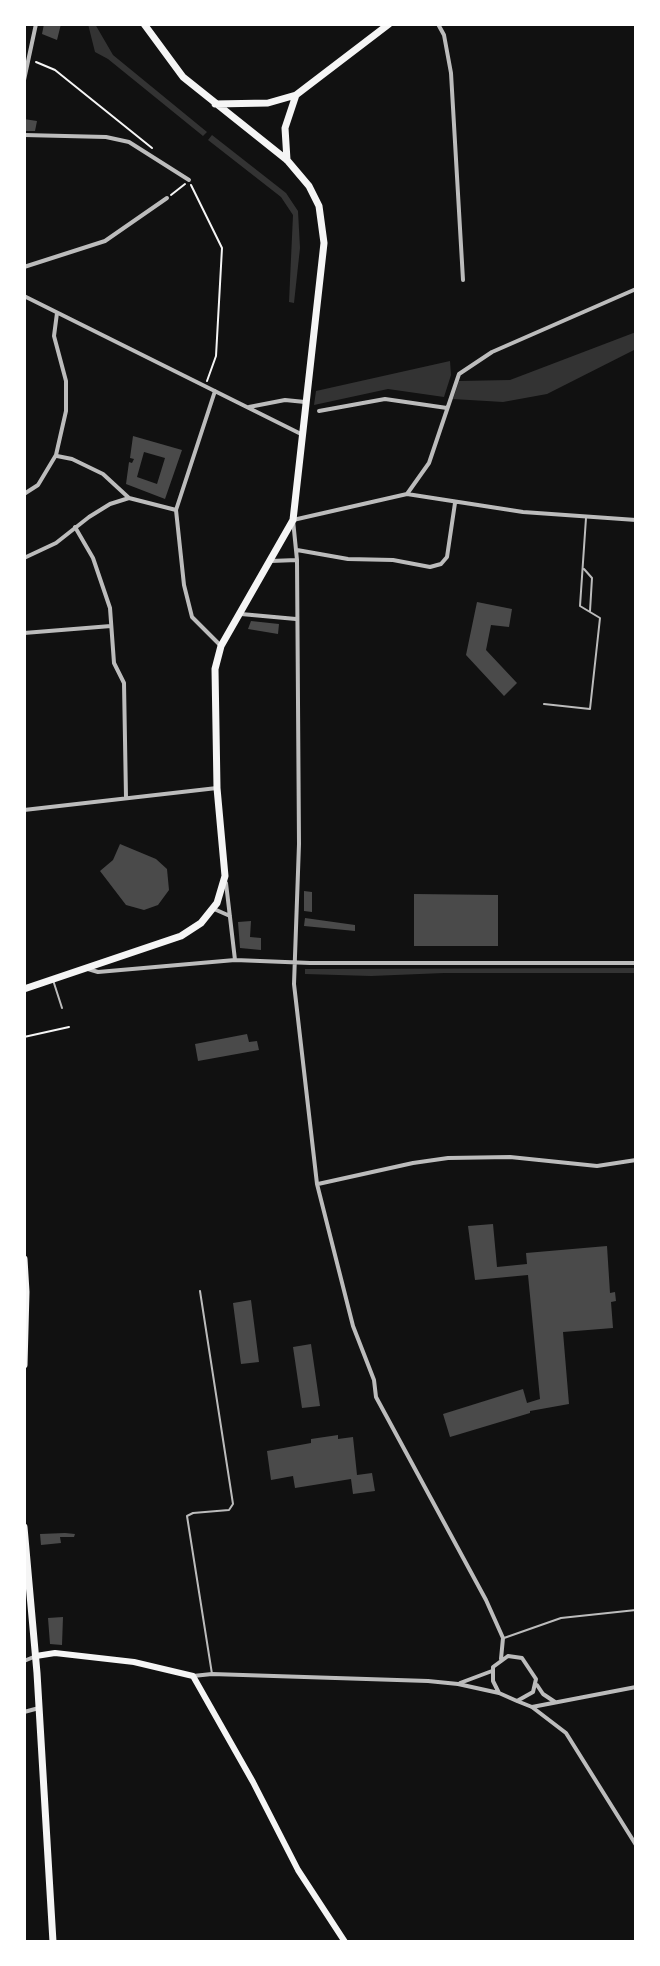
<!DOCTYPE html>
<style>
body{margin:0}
#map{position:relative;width:660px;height:1966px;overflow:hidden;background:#111;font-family:Ubuntu,sans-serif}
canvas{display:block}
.frame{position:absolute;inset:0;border:26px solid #fff;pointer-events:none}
</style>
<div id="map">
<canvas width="660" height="1966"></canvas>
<div class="frame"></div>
</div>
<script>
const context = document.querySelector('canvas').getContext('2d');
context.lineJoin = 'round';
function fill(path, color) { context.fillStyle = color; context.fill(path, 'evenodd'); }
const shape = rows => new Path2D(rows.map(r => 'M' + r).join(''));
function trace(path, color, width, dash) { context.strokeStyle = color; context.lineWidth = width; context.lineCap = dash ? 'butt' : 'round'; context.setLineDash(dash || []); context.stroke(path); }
fill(shape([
 [88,24,95,24,113,55,207,132,203,136,108,59,95,52],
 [212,135,286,193,298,211,300,248,294,303,289,302,293,215,281,197,208,140],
 [636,332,636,349,547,394,503,402,453,399,459,381,510,380],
 [450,361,451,375,444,397,388,389,314,405,316,391],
 [636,968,636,973,444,973,371,976,305,974,305,969]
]), '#333');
fill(shape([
 [44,24,61,24,57,40,42,34],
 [24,119,37,121,35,131,24,131],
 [133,436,182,450,165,499,126,484,129,462,132,463,134,459,130,458],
 [144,452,165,458,157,484,137,477],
 [477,602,512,609,509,627,491,625,486,650,517,683,504,696,466,655],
 [251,621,279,624,278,634,248,629],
 [120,844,156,859,167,869,169,890,158,905,144,910,126,905,100,871,113,860],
 [304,891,312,892,312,912,304,911],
 [414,894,498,895,498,946,414,946],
 [305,918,355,925,355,931,304,926],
 [251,921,250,937,261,938,261,950,240,948,238,922],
 [247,1034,249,1042,257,1041,259,1050,198,1061,195,1044],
 [493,1224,497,1267,527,1264,526,1253,607,1246,610,1293,615,1292,616,1301,611,1302,613,1328,563,1332,569,1404,530,1411,530,1413,450,1437,443,1414,523,1389,527,1403,540,1399,528,1275,475,1280,468,1226],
 [251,1300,259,1362,241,1364,233,1303],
 [311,1344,320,1406,302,1408,293,1347],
 [338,1435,338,1439,353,1437,357,1475,372,1473,375,1491,353,1494,351,1479,295,1488,293,1476,271,1480,267,1451,311,1443,311,1439],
 [65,1533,75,1534,74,1537,60,1537,61,1543,41,1545,40,1534],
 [63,1617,62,1645,50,1644,48,1618]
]), '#4a4a4a');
trace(shape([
 [36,62,55,70,152,148],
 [191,185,222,248,216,356,207,381],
 [171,195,185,184],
 [24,1037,69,1027]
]), '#f5f5f5', 2);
trace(shape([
 [584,569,592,578,590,611],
 [544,704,590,709,600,618,580,606,586,518],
 [53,980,62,1008],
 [200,1291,233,1504,229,1510,193,1513,187,1516,212,1674],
 [504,1638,561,1618,636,1610]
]), '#bcbcbc', 2);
trace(shape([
 [438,24,444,35,451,73,463,280],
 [24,80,36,24],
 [24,135,106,137,129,142,189,180],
 [24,267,105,241,167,198],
 [24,296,301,434],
 [215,391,176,510,184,585,192,617,220,645],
 [249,407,285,400,305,402],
 [319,411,385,399,447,408],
 [57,456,72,459,103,474,129,498],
 [24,494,38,485,56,455,66,411,66,381,54,336,57,313],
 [407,494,429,463,459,374,492,352,636,289],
 [75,527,93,558,110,608,114,663,124,683,126,797],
 [297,550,348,559,393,560,430,567,441,564,447,557,455,503],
 [24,558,56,543,89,517,110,504,129,498,176,510],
 [271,561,297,560],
 [241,614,296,619],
 [24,633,111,626],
 [24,810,217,788],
 [226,883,235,960],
 [214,909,230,916],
 [88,969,98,972,235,960,310,963,636,963],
 [318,1184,413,1163,448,1158,510,1157,597,1166,636,1160],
 [508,1656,522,1658,536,1679,533,1692,517,1701,499,1693,493,1681,493,1667,508,1656],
 [501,1659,503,1638,486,1600,376,1397,374,1380,353,1326,317,1184,294,984,299,844,297,560,293,520,407,494,523,512,636,520],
 [24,1661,36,1656],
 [193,1676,212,1674,428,1681,458,1684,499,1693],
 [460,1683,492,1671],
 [537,1685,543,1694,555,1702],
 [517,1701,532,1707,566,1733,636,1845],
 [532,1707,636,1687],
 [24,1712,39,1708]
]), '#bcbcbc', 4);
trace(shape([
 [36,1656,55,1653,134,1662,193,1676,253,1782,298,1870,345,1942]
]), '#f5f5f5', 6);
trace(shape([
 [215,104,268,103,296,95,389,24],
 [287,160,285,128,296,95],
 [24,989,181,936,201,923,217,903,225,876,217,788,215,669,221,646,293,520,324,243,319,206,309,186,287,160,183,77,144,24],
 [24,1259,26,1292,24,1365],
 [24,1527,37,1673,53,1942]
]), '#f5f5f5', 7);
</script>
